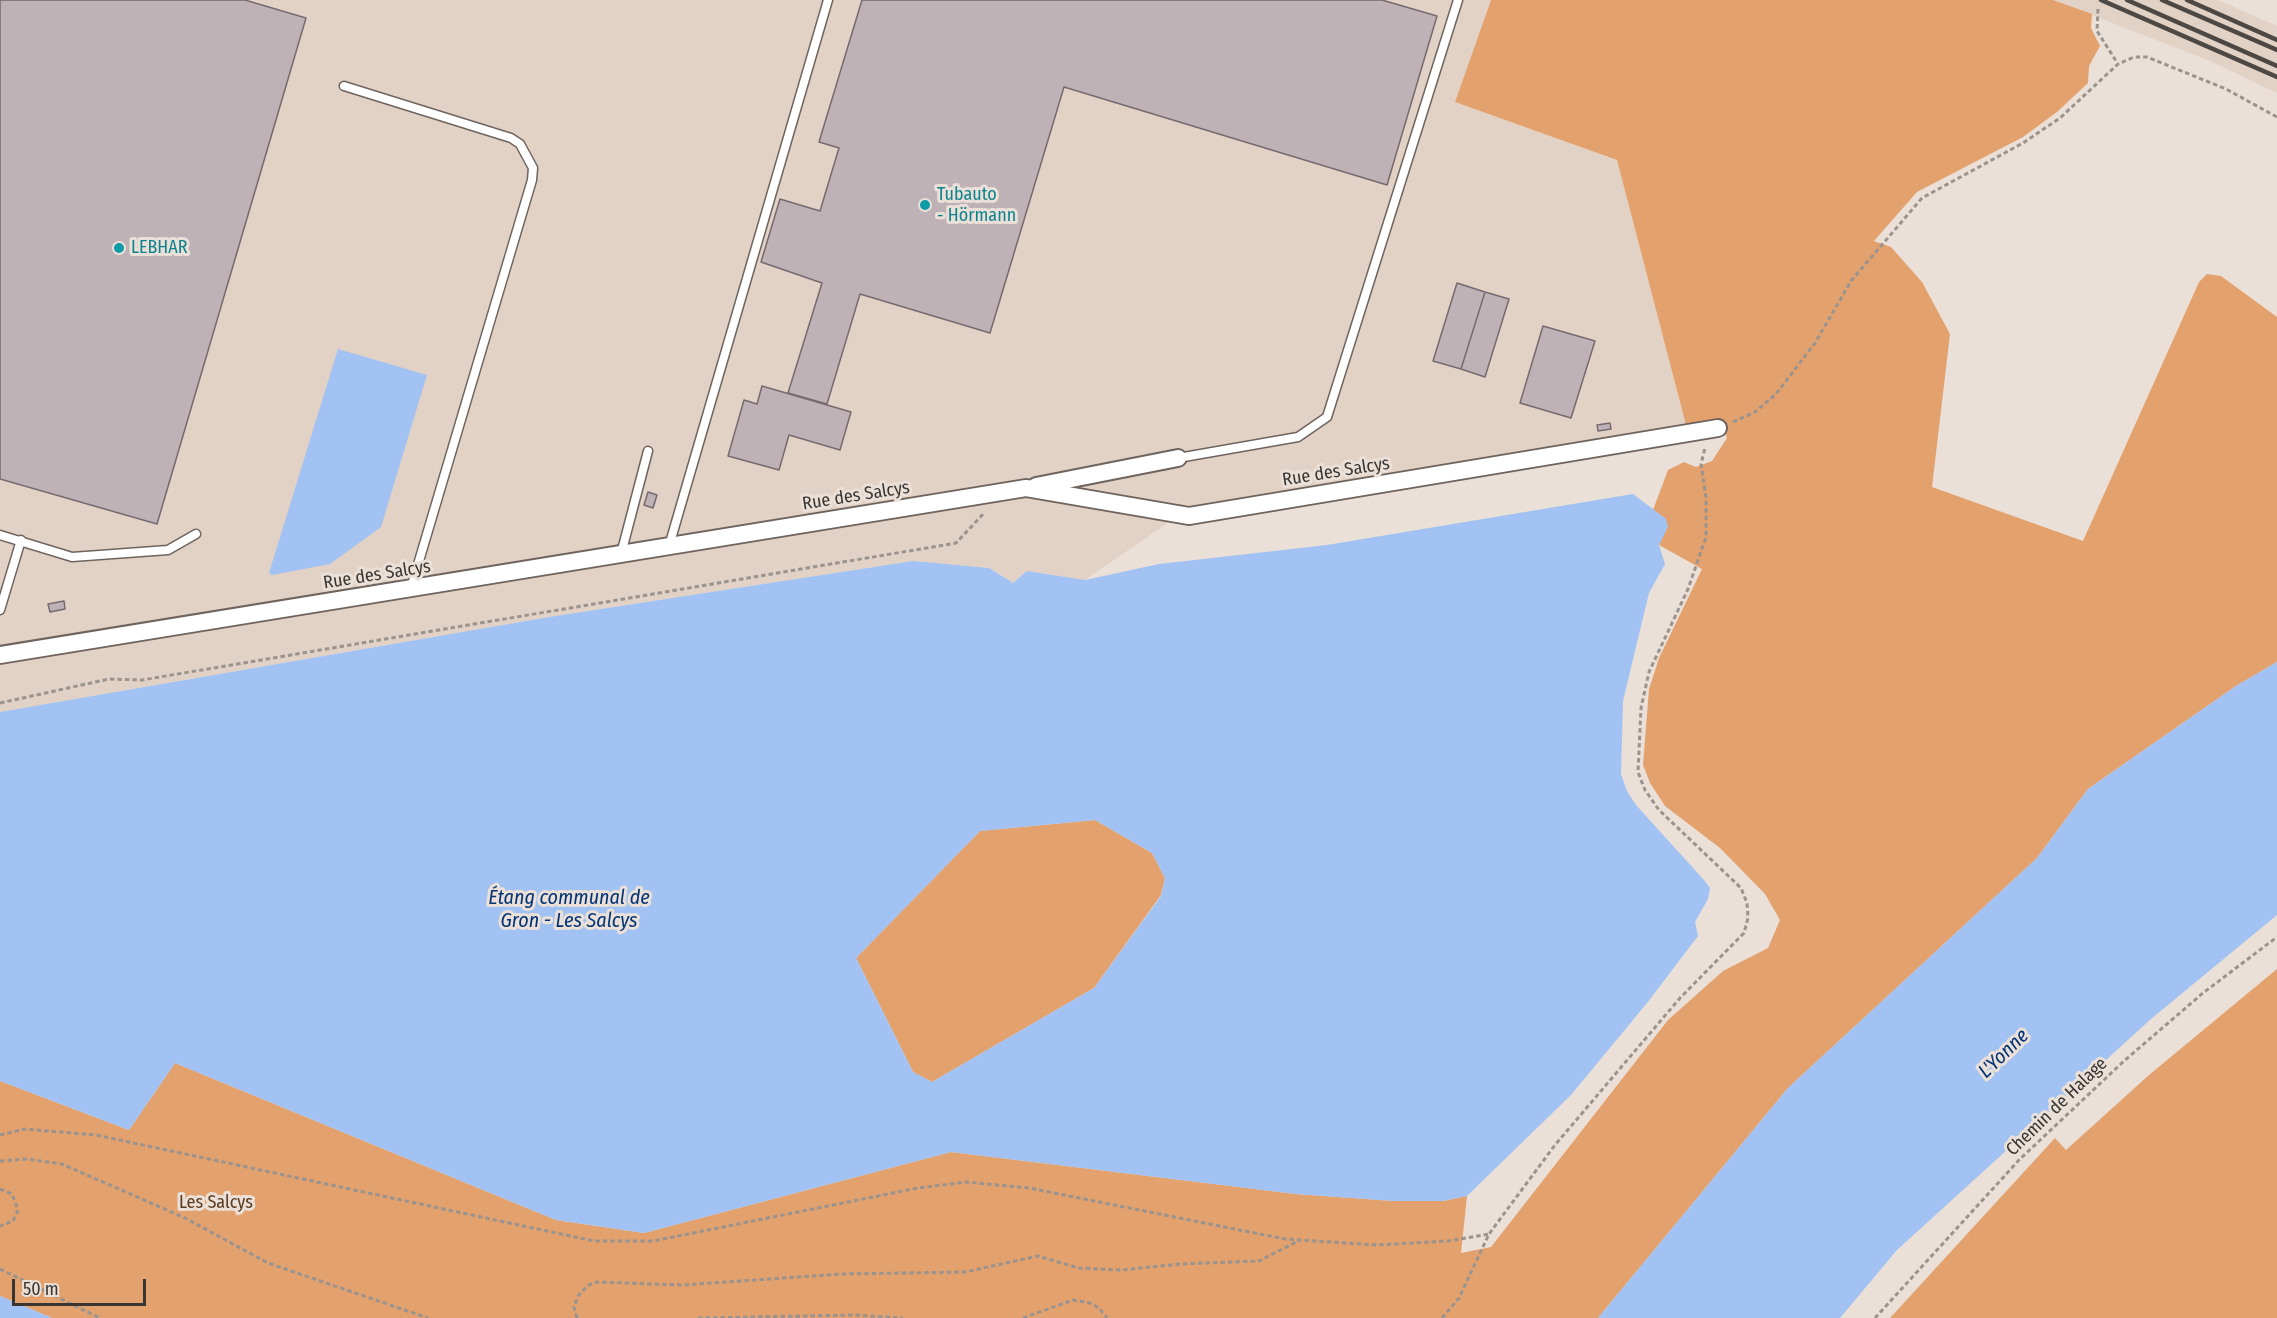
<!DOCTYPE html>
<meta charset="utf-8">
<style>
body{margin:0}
#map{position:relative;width:2277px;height:1318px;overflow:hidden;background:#ebe0d8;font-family:"Fira Sans Condensed",sans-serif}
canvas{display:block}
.scale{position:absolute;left:12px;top:1279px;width:134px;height:27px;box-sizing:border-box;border:3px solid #393532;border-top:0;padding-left:8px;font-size:18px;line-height:21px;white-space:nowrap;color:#393532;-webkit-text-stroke:4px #ebe0d8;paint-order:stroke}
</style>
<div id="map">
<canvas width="2277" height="1318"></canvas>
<div class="scale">50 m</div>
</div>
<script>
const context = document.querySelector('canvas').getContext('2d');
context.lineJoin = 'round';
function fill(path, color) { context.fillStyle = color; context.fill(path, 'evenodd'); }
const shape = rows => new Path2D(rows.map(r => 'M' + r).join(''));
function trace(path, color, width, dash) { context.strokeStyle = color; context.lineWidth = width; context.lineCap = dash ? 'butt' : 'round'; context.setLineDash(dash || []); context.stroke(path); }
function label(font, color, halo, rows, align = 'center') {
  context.font = font + ' "Fira Sans Condensed",sans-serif'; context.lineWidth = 6; context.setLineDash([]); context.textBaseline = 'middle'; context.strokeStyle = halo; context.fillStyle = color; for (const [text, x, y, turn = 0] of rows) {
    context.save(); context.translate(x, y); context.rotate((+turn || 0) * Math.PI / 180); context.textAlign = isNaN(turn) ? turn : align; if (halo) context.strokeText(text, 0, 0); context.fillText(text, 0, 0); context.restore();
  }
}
fill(shape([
 [0,0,1491,0,1455,102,1617,160,1686,425,1188,509,1085,580,1027,571,1013,583,989,568,913,561,549,617,0,712],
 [2053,0,2218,0,2277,26,2277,93,2210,61]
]), '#e2d1c5');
fill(shape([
 [1491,0,2053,0,2092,14,2091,28,2100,46,2089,66,2088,83,2057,112,2023,137,1917,192,1874,241,1891,247,1922,282,1950,334,1932,487,2083,541,2199,282,2207,274,2221,276,2277,317,2277,662,2236,686,2088,789,2037,858,1788,1088,1598,1318,52,1318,0,1296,0,1081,129,1130,175,1063,556,1220,644,1233,951,1152,1296,1194,1394,1201,1443,1201,1467,1196,1461,1253,1491,1247,1668,1020,1723,971,1768,948,1780,920,1765,894,1720,848,1665,806,1650,783,1643,765,1649,689,1659,658,1702,569,1659,545,1666,519,1653,510,1668,470,1684,462,1696,467,1712,461,1727,438,1724,430,1686,425,1617,160,1455,102],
 [1095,820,1152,853,1165,878,1161,895,1094,988,932,1082,913,1072,856,958,980,831],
 [2277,969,2277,1318,1890,1318,2055,1138,2066,1150,2149,1075]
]), '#e3a16e');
fill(shape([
 [338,349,427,375,381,527,330,564,272,575,269,573],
 [1633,494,1666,519,1668,527,1659,545,1665,564,1649,593,1623,701,1621,774,1627,791,1636,805,1704,880,1710,888,1708,899,1695,922,1698,936,1647,1003,1571,1095,1467,1196,1443,1201,1394,1201,1296,1194,951,1152,644,1233,556,1220,175,1063,129,1130,0,1081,0,712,549,617,913,561,989,568,1013,583,1027,571,1085,580,1159,564,1327,545],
 [1095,820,1152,853,1165,878,1161,896,1094,988,932,1082,913,1072,856,958,980,831],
 [2277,662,2277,915,2151,1019,1897,1250,1840,1318,1598,1318,1788,1088,2037,858,2088,789,2236,686],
 [0,1296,52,1318,0,1318]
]), '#a1c2f2');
const building = shape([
 [0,0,245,0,306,18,157,524,0,479,0,0],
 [862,0,1382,0,1437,16,1387,185,1064,87,990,333,860,294,827,404,788,393,822,283,761,262,780,199,820,211,839,148,819,142,862,0],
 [1457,283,1485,292,1461,369,1433,361,1457,283],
 [1485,292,1509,299,1485,377,1461,369,1485,292],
 [1543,326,1595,341,1571,418,1520,403,1543,326],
 [762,386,851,412,840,450,789,435,779,470,728,456,744,400,757,404,762,386],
 [1610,423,1611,429,1598,431,1597,425,1610,423],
 [648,492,657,495,653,508,644,505,648,492],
 [64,601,65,609,50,612,48,604,64,601]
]);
fill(building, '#bfb2b7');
trace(building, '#766a6f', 1.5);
const service = shape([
 [344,86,511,138,520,144,533,168,532,180,411,588],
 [1178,458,1298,437,1327,417,1458,0],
 [0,535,72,557,168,550,196,534],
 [669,546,828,0],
 [621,554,648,451],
 [0,610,21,540]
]);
const minor = shape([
 [1036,486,1178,458],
 [0,655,1026,488,1189,516,1718,428]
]);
trace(service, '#6e645d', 11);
trace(minor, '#6e645d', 20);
trace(shape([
 [2098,9,2097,31,2118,64],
 [1733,422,1755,412,1776,394,1815,343,1851,281,1922,198,2023,143,2060,118,2118,64,2134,57,2147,57,2226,89,2277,117],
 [0,703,109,679,142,680,956,543,985,512],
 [0,1135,24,1129,96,1135,594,1241,653,1241,918,1188,966,1182,1029,1188,1285,1239,1377,1245,1448,1241,1489,1234],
 [0,1161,27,1159,62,1164,185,1218,268,1263,428,1318],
 [0,1189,12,1194,18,1210,13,1221,0,1226],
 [0,1269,100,1318],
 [577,1318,574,1307,578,1296,587,1286,597,1282,683,1285,841,1274,965,1272,1038,1256,1079,1268,1120,1270,1180,1264,1259,1261,1300,1240],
 [698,1318,854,1315,903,1318],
 [1023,1318,1073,1300,1090,1303,1099,1308,1107,1318],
 [1442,1318,1459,1298,1489,1234,1555,1145,1680,998,1744,933,1748,918,1747,903,1741,888,1659,810,1645,790,1638,772,1641,708,1649,672,1688,589,1706,537,1706,498,1701,464,1705,448],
 [1875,1318,2020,1159,2124,1061,2203,993,2277,937]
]), '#9b938d', 3, [4.5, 3]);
trace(service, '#fff', 8);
trace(minor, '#fff', 16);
trace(shape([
 [2101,0,2277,77],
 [2127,0,2277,66],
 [2162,0,2277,50],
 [2187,0,2277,40]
]), '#4d4844', 4.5);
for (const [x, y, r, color] of [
 [925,205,6,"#0f9aa8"],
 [119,248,6,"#0f9aa8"]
]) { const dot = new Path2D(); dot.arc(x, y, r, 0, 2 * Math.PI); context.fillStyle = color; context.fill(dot); trace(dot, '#ebe0d8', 2); }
label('18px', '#0d838f', '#ebe0d8', [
 ["Tubauto",937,195],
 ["- Hörmann",937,216],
 ["LEBHAR",131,248]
], 'left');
label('18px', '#393532', '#ebe0d8', [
 ["Rue des Salcys",1336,472,-9],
 ["Rue des Salcys",856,496,-9],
 ["Rue des Salcys",377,575,-9],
 ["Chemin de Halage",2057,1107,-44]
]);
label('18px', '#5d3b1f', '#ebe0d8', [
 ["Les Salcys",216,1203]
]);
label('italic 20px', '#037', '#ebe0d8', [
 ["Étang communal de",569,898],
 ["Gron - Les Salcys",569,921],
 ["L'Yonne",2004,1054,-44]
]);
</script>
